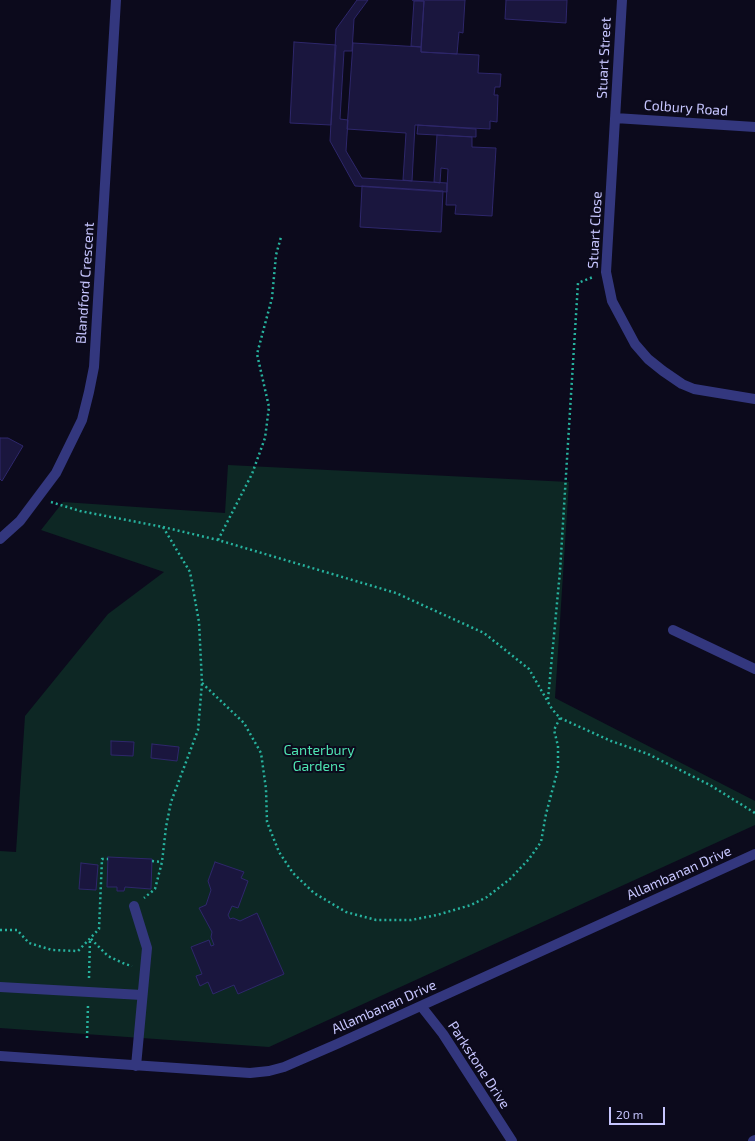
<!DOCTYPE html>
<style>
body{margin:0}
#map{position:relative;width:755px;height:1141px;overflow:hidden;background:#0c0a1c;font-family:"Exo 2",sans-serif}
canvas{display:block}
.scale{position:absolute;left:609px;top:1107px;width:56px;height:18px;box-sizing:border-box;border:2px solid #c7c6ff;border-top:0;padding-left:5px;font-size:12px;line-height:14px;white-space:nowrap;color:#c7c6ff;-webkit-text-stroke:3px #0c0a1c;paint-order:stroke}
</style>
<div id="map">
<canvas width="755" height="1141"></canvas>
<div class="scale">20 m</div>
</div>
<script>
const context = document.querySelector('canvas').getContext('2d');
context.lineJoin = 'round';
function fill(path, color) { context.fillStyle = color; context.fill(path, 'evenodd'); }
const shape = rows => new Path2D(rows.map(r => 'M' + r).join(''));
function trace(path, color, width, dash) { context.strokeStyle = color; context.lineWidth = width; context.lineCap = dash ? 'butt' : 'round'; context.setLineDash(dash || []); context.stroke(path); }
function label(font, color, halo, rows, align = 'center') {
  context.font = font + ' "Exo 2",sans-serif'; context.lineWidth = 4; context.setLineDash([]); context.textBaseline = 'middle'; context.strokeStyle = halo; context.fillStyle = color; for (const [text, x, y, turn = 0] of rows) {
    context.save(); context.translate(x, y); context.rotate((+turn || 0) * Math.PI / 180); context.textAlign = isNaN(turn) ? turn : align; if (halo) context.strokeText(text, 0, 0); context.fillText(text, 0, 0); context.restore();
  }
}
fill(shape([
 [228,465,569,482,555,698,755,801,755,825,269,1047,0,1028,0,851,16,852,25,716,108,614,164,572,41,530,63,502,225,513]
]), '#0d2724');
const building = shape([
 [357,0,368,0,354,19,352,51,344,51,340,119,348,120,346,151,362,178,447,183,447,192,355,186,330,141,336,29,357,0],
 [465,0,463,33,459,32,457,54,421,52,424,1,412,0,465,0],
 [506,0,567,0,566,23,505,19,506,0],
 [414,1,424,1,421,47,411,46,414,1],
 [294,42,336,45,331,125,290,123,294,42],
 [353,43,421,47,421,52,479,55,478,73,501,74,500,87,495,87,494,95,498,95,497,122,490,121,490,129,415,125,412,181,403,180,406,133,347,129,353,43],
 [418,125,476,129,476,137,417,134,418,125],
 [437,135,472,137,472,147,496,148,492,216,455,214,456,205,446,205,448,169,441,168,440,183,434,182,437,135],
 [362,186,443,191,441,232,360,227,362,186],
 [0,438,8,438,23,446,2,481,0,479,0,438],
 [111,741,134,742,133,756,111,755,111,741],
 [152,744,179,747,177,761,151,758,152,744],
 [108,857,152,859,151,889,125,887,124,891,117,891,117,887,107,887,108,857],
 [215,862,244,872,241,878,248,881,238,908,232,906,228,915,230,919,233,918,240,921,257,913,284,974,238,994,234,985,213,994,208,982,200,986,196,976,202,974,191,947,209,940,211,946,214,945,211,937,212,932,199,908,206,905,211,890,208,881,215,862],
 [81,863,98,865,96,890,79,889,81,863]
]);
fill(building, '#1a163e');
trace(building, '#2e276b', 1);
trace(shape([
 [51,502,80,511,163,527,190,572,199,622,202,683,198,730,171,802,166,827,162,862,155,889,144,898],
 [163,527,218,540,396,593,484,633,529,669,552,709,560,718,611,741,648,754,710,785,755,813],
 [218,540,252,474,265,438,269,407,257,354,272,298,276,255,281,237],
 [202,683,244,723,261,753,266,789,267,822,279,852,293,873,314,893,346,912,376,920,411,920,437,915,471,905,487,897,510,879,529,859,541,842,546,814,558,769,558,746,554,730,560,718],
 [548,699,560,571,578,283,593,277],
 [152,861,162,862],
 [0,930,17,930,29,943,52,950,78,951,99,929,102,859,108,859],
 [91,939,108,956,125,964,132,966],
 [89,978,90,939],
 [87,1038,88,1005]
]), '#27b29e', 2.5, [2, 3]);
trace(shape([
 [622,0,606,272,612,301,635,344,648,359,663,371,682,384,694,389,755,399],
 [615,118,755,127],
 [0,539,20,521,56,473,82,420,89,392,94,367,116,0],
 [673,630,755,669],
 [134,906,147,948,136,1066],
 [0,987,142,995],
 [421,1006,443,1034,512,1141],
 [0,1056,250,1073,269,1071,284,1067,337,1044,755,854],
 [753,1141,755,1140]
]), '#33377e', 10);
label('14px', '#c7c6ff', '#0c0a1c', [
 ["Stuart Street",604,58,-87],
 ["Colbury Road",686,108,4],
 ["Stuart Close",595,230,-87],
 ["Blandford Crescent",85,283,-86],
 ["Allambanan Drive",679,873,-24],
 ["Allambanan Drive",384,1007,-24],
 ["Parkstone Drive",479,1065,57]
]);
label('14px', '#4ee3b1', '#0c0a1c', [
 ["Canterbury",319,750],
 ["Gardens",319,766]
]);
</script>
